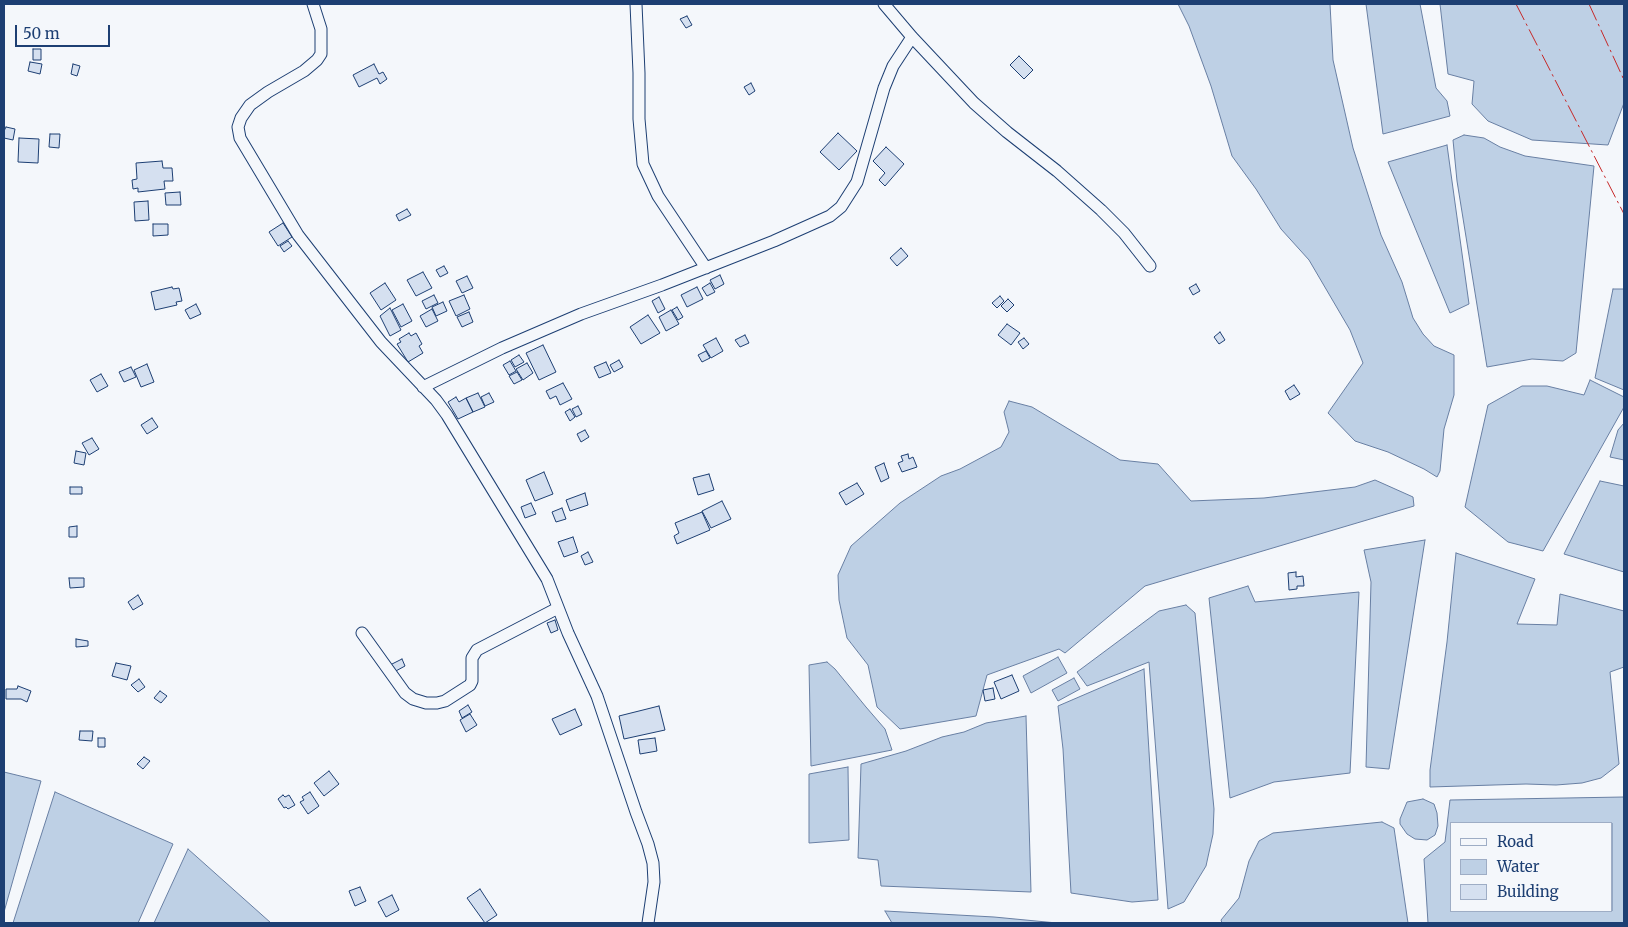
<!DOCTYPE html>
<style>
body{margin:0}
#map{position:relative;width:1628px;height:927px;overflow:hidden;background:#f4f7fb;font-family:Merriweather,serif}
canvas{display:block}
.frame{position:absolute;inset:0;border:5px solid #1d3f73;pointer-events:none}
.legend{position:absolute;left:1450px;top:822px;width:162px;height:90px;box-sizing:border-box;background:#f4f7fb;border:1px solid #9eadc5;margin:0;padding:6px 9px;list-style:none;font-size:15px;color:#1d3f73}
.legend li{display:flex;align-items:center;gap:10px;height:25px}
.legend b{width:25px;border:1px solid #9eadc5}
.scale{position:absolute;left:15px;top:25px;width:95px;height:22px;box-sizing:border-box;border:2px solid #1d3f73;border-top:0;padding-left:6px;font-size:15px;line-height:18px;white-space:nowrap;color:#1d3f73;-webkit-text-stroke:4px #f4f7fb;paint-order:stroke}
</style>
<div id="map">
<canvas width="1628" height="927"></canvas>
<div class="frame"></div>
<ul class="legend">
<li><b style="height:6px;background:#f4f7fb"></b>Road</li>
<li><b style="height:14px;background:#bed0e5"></b>Water</li>
<li><b style="height:14px;background:#d5e0f0"></b>Building</li>
</ul>
<div class="scale">50 m</div>
</div>
<script>
const context = document.querySelector('canvas').getContext('2d');
context.lineJoin = 'round';
function fill(path, color) { context.fillStyle = color; context.fill(path, 'evenodd'); }
const shape = rows => new Path2D(rows.map(r => 'M' + r).join(''));
function trace(path, color, width, dash) { context.strokeStyle = color; context.lineWidth = width; context.lineCap = dash ? 'butt' : 'round'; context.setLineDash(dash || []); context.stroke(path); }
const water = shape([
 [1178,4,1330,4,1333,60,1353,148,1381,235,1402,282,1413,318,1423,334,1434,346,1454,355,1454,395,1444,429,1440,471,1437,477,1424,469,1388,452,1355,441,1328,413,1363,363,1350,330,1309,260,1281,229,1256,189,1232,156,1211,86,1189,26,1178,4],
 [1366,4,1420,4,1436,88,1447,101,1450,116,1383,134,1366,4],
 [1440,4,1624,4,1624,103,1608,145,1532,140,1488,121,1472,104,1474,81,1448,74,1440,4],
 [1464,135,1484,138,1500,147,1525,156,1594,166,1576,353,1563,361,1532,359,1487,367,1457,181,1453,140,1464,135],
 [1447,145,1469,304,1450,313,1388,162,1447,145],
 [1613,289,1624,289,1624,390,1595,378,1613,289],
 [1590,380,1624,397,1624,407,1543,551,1508,542,1465,507,1488,405,1522,386,1547,386,1584,395,1590,380],
 [1009,401,1032,407,1120,460,1158,464,1191,501,1264,498,1355,487,1375,480,1413,497,1414,506,1145,586,1065,653,1059,649,987,675,976,716,900,729,877,707,868,665,847,638,839,600,838,575,851,546,900,503,941,476,960,469,1001,447,1009,432,1004,412,1009,401],
 [1624,423,1624,460,1610,457,1618,430,1624,423],
 [1600,481,1624,486,1624,572,1564,554,1600,481],
 [1425,540,1389,769,1366,767,1371,582,1364,550,1425,540],
 [1456,553,1535,579,1517,624,1557,625,1560,594,1624,611,1624,667,1610,672,1619,764,1601,778,1582,783,1556,785,1526,784,1430,787,1430,770,1447,642,1456,553],
 [1248,586,1255,602,1359,592,1350,773,1274,782,1230,798,1209,598,1248,586],
 [1186,605,1195,613,1214,809,1213,834,1206,866,1184,902,1168,909,1149,662,1087,686,1077,672,1159,611,1186,605],
 [1058,657,1067,673,1031,693,1023,676,1058,657],
 [827,662,835,669,866,707,885,729,892,750,811,766,809,665,827,662],
 [1144,669,1158,900,1132,902,1071,893,1063,749,1058,706,1144,669],
 [1074,678,1080,689,1058,701,1052,690,1074,678],
 [1026,716,1031,892,881,886,878,860,858,858,861,764,906,751,942,737,964,732,986,723,1026,716],
 [848,767,849,840,809,843,809,774,848,767],
 [4,772,41,781,4,912,4,772],
 [55,792,173,844,138,923,13,923,55,792],
 [1624,797,1624,923,1428,923,1424,859,1445,842,1450,800,1624,797],
 [1452,823,1612,823,1612,911,1452,911,1452,823],
 [1423,799,1434,804,1437,813,1438,826,1435,835,1427,840,1415,839,1407,834,1400,824,1400,819,1407,802,1423,799],
 [1382,822,1394,828,1408,923,1222,923,1221,920,1239,898,1249,861,1259,841,1273,833,1382,822],
 [188,849,271,923,154,923,188,849],
 [885,911,994,917,1057,923,892,923,885,911]
]);
fill(water, '#bed0e5');
trace(water, '#687fa3', 1);
const building = shape([
 [687,16,692,25,686,28,680,19,687,16],
 [33,49,41,49,41,60,33,60,33,49],
 [1019,56,1033,70,1024,79,1010,65,1019,56],
 [30,62,42,64,40,74,28,71,30,62],
 [73,64,80,66,77,76,71,74,73,64],
 [374,64,379,74,383,72,387,79,380,84,377,78,359,87,353,75,374,64],
 [751,83,755,91,749,95,744,87,751,83],
 [6,127,15,129,13,140,4,138,4,131,6,127],
 [838,133,857,151,839,170,820,152,838,133],
 [50,134,60,134,59,148,49,147,50,134],
 [19,138,39,139,38,163,18,162,19,138],
 [886,147,904,164,885,186,879,180,885,173,873,161,886,147],
 [162,161,163,168,172,168,173,181,164,181,165,189,138,192,138,188,133,189,132,180,137,179,136,163,162,161],
 [180,192,181,205,166,205,165,193,180,192],
 [148,201,149,220,135,221,134,202,148,201],
 [407,209,411,215,399,221,396,215,407,209],
 [283,223,292,237,278,246,269,232,283,223],
 [153,224,168,224,168,235,153,236,153,224],
 [288,241,292,246,284,252,280,246,288,241],
 [901,248,908,256,897,266,890,258,901,248],
 [444,266,448,273,440,277,436,270,444,266],
 [423,272,432,288,416,296,407,280,423,272],
 [720,275,724,284,715,289,710,280,720,275],
 [467,276,473,288,462,293,456,281,467,276],
 [385,283,396,300,381,310,370,293,385,283],
 [710,283,715,292,707,296,702,288,710,283],
 [1196,284,1200,291,1193,295,1189,288,1196,284],
 [172,287,173,289,179,288,182,301,176,302,177,305,155,310,151,292,172,287],
 [697,287,703,299,687,307,681,295,697,287],
 [434,295,438,303,426,309,422,301,434,295],
 [464,295,470,309,456,316,449,301,464,295],
 [1000,296,1004,301,997,308,992,303,1000,296],
 [659,297,665,309,658,313,652,301,659,297],
 [1008,299,1014,305,1007,312,1001,306,1008,299],
 [443,302,447,311,436,316,432,307,443,302],
 [196,304,201,314,190,319,185,310,196,304],
 [403,304,412,321,401,327,392,310,403,304],
 [677,307,683,317,678,320,672,310,677,307],
 [390,308,401,330,390,336,380,316,390,308],
 [432,309,438,321,426,327,420,316,432,309],
 [671,310,679,324,666,331,659,317,671,310],
 [469,312,473,322,462,327,457,317,469,312],
 [648,315,660,333,641,344,630,327,648,315],
 [1007,324,1020,333,1011,345,998,335,1007,324],
 [1220,332,1225,340,1219,344,1214,337,1220,332],
 [409,333,411,336,416,333,422,344,419,346,423,353,408,362,397,344,401,342,399,339,409,333],
 [745,335,749,343,740,347,735,340,745,335],
 [716,338,723,351,711,358,703,345,716,338],
 [1024,338,1029,344,1023,349,1018,342,1024,338],
 [543,345,556,372,539,380,526,353,543,345],
 [706,351,710,358,702,362,698,355,706,351],
 [519,355,524,362,515,367,511,360,519,355],
 [619,360,623,367,614,372,610,365,619,360],
 [510,361,516,371,509,375,503,365,510,361],
 [606,362,611,373,599,378,594,367,606,362],
 [527,363,533,373,523,380,516,369,527,363],
 [147,364,154,382,141,387,134,370,147,364],
 [131,367,136,377,124,382,119,372,131,367],
 [517,372,522,380,514,384,509,376,517,372],
 [101,374,108,386,97,392,90,380,101,374],
 [563,383,572,399,560,405,556,396,550,399,546,391,563,383],
 [1294,385,1300,394,1290,400,1285,391,1294,385],
 [478,393,485,407,473,412,466,398,478,393],
 [489,393,494,402,485,406,481,397,489,393],
 [456,397,459,402,466,398,473,412,458,419,448,402,456,397],
 [578,406,582,414,576,417,572,409,578,406],
 [570,409,575,417,570,421,565,412,570,409],
 [152,418,158,427,147,434,141,425,152,418],
 [585,430,589,437,581,442,577,434,585,430],
 [92,438,99,449,89,455,82,443,92,438],
 [76,451,86,453,84,465,74,463,76,451],
 [908,454,909,459,913,457,917,467,902,472,898,463,903,461,901,456,908,454],
 [884,463,889,478,881,482,875,467,884,463],
 [544,472,553,494,535,501,526,480,544,472],
 [709,474,714,490,698,495,693,478,709,474],
 [857,483,864,494,846,505,839,493,857,483],
 [70,487,82,487,82,494,70,494,70,487],
 [585,493,588,505,570,511,566,500,585,493],
 [722,501,731,519,711,528,702,511,722,501],
 [531,503,536,514,525,518,521,507,531,503],
 [562,508,566,519,556,522,552,512,562,508],
 [702,512,710,530,677,544,674,536,679,533,675,523,702,512],
 [77,526,77,537,69,537,69,527,77,526],
 [573,537,578,552,564,557,558,542,573,537],
 [588,552,593,562,585,565,581,556,588,552],
 [1296,572,1296,577,1303,576,1304,586,1297,586,1297,589,1289,590,1288,573,1296,572],
 [69,578,84,578,84,587,70,588,69,578],
 [138,595,143,604,133,610,128,602,138,595],
 [555,620,558,630,551,633,547,623,555,620],
 [76,639,88,641,88,646,76,647,76,639],
 [402,659,405,666,394,672,390,665,402,659],
 [116,663,131,666,127,680,112,676,116,663],
 [1012,675,1019,691,1001,699,994,682,1012,675],
 [139,679,145,687,138,692,131,685,139,679],
 [18,686,31,691,27,702,21,699,6,699,6,689,17,689,18,686],
 [993,688,995,699,985,701,983,690,993,688],
 [160,691,167,696,161,703,154,698,160,691],
 [468,705,472,712,462,718,459,711,468,705],
 [659,706,665,730,624,739,619,716,659,706],
 [575,709,582,725,560,735,552,719,575,709],
 [470,714,477,725,466,732,460,720,470,714],
 [80,731,93,731,92,741,79,740,80,731],
 [98,738,105,738,105,747,98,747,98,738],
 [655,738,657,751,640,754,638,740,655,738],
 [144,757,150,761,143,769,137,764,144,757],
 [329,771,339,784,324,796,314,783,329,771],
 [310,792,319,806,308,814,300,802,304,800,302,797,310,792],
 [283,795,285,797,289,795,295,805,288,809,286,807,284,808,278,799,283,795],
 [360,887,366,901,355,906,349,891,360,887],
 [480,889,497,915,485,923,467,898,480,889],
 [392,895,399,910,386,917,378,902,392,895]
]);
fill(building, '#d5e0f0');
trace(building, '#1d3f73', 1);
const minor = shape([
 [313,4,321,29,321,54,317,60,304,71,268,92,250,105,241,118,238,127,240,138,298,235,381,342,436,400,447,415,547,579,568,633,597,696,636,812,648,844,653,863,654,882,648,923],
 [636,4,639,73,639,119,643,164,658,196,706,268],
 [884,4,912,37,974,103,1007,132,1057,171,1101,210,1124,233,1150,266],
 [423,387,502,348,581,314,662,285,774,241,830,216,841,207,857,182,884,88,893,66,912,37],
 [362,633,405,693,413,699,426,703,437,703,445,701,470,685,472,681,472,658,477,650,558,608]
]);
trace(minor, '#1d3f73', 13);
trace(minor, '#f4f7fb', 11);
trace(shape([
 [1516,4,1624,214],
 [1589,4,1624,80]
]), '#c62828', 1, [18, 4, 2.5, 4]);
</script>
